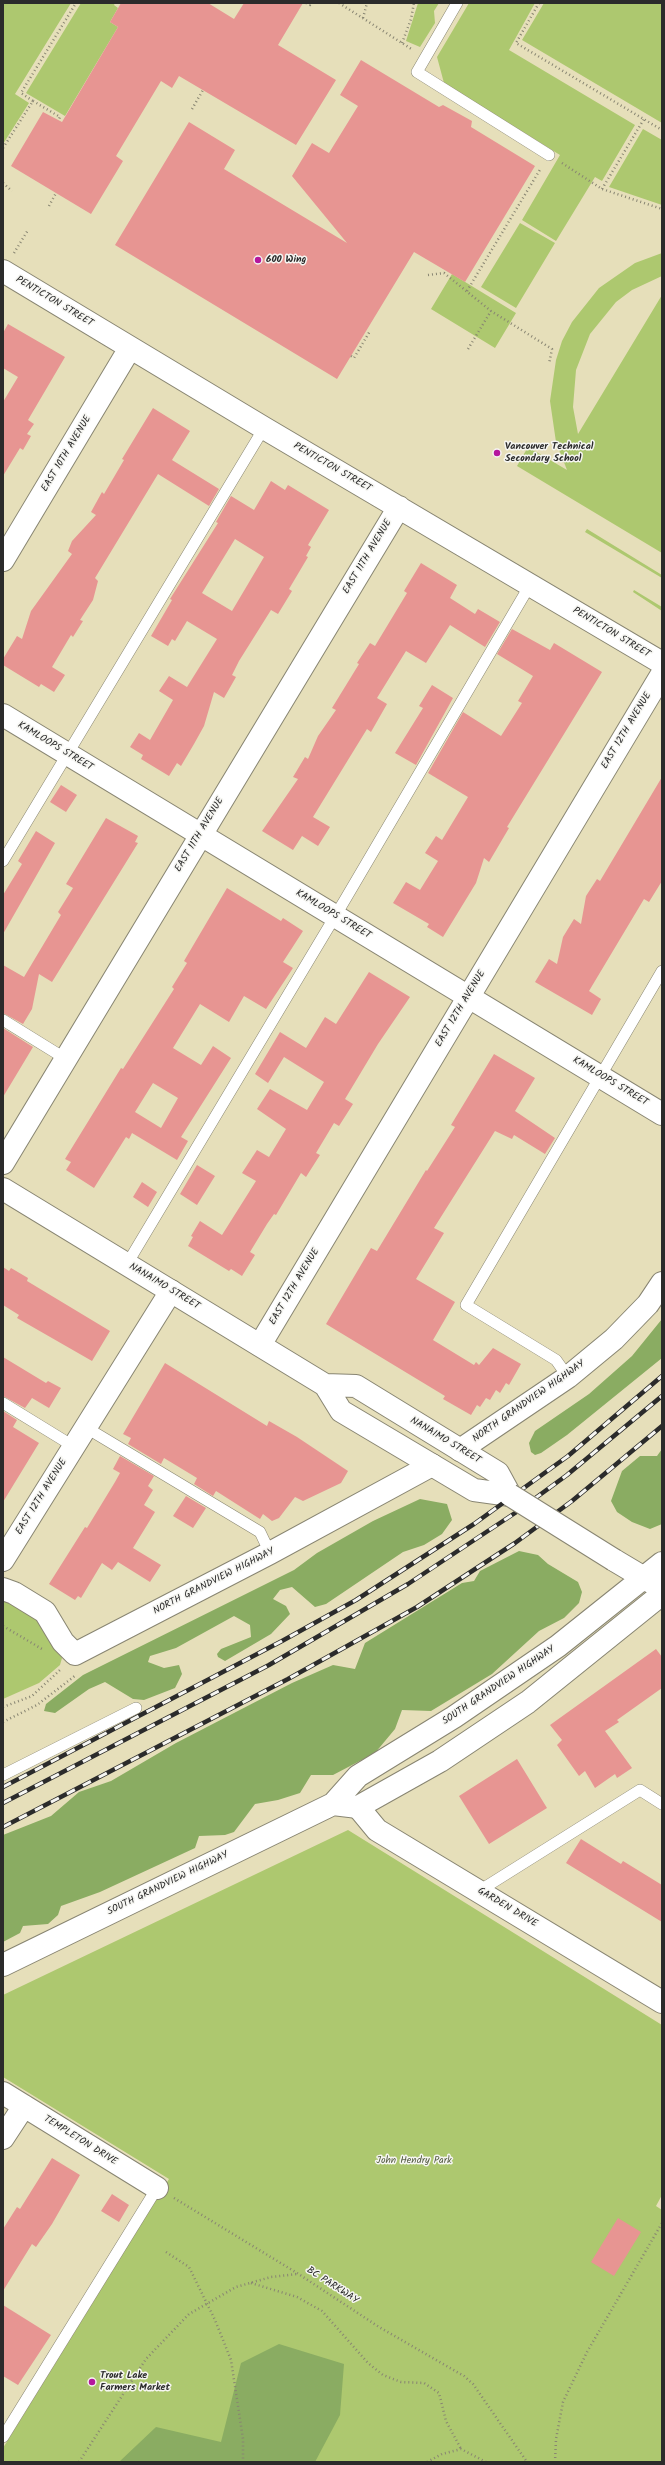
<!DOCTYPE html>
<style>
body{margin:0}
#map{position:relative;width:665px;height:2465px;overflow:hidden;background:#e6dfba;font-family:Kalam,sans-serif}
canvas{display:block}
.frame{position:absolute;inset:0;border:4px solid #2b2b2b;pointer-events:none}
</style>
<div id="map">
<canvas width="665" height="2465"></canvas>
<div class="frame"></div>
</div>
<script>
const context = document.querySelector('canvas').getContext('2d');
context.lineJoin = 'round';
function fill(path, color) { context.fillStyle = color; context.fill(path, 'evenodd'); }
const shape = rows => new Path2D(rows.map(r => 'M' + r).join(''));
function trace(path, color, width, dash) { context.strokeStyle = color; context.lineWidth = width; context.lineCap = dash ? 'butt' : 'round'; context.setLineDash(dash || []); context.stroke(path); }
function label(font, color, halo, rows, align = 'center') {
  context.font = font + ' Kalam,sans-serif'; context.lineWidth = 3; context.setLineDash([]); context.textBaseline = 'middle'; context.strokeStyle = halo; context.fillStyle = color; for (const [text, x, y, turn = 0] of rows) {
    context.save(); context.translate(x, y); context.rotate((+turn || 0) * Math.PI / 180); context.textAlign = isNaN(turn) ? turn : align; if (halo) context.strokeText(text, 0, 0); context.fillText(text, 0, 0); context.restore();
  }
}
fill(shape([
 [3,3,71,3,15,94,29,103,3,144],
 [81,3,115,3,114,5,118,8,110,22,118,27,65,116,26,93],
 [418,3,439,3,434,11,435,23,420,47,406,41],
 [469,3,535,3,509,50,635,125,602,181,595,177,556,241,522,220,560,155,444,83,437,57],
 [544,3,662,3,662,123,522,40],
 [643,129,662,140,662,205,609,187],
 [520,223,555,243,516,308,481,287],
 [662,253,662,276,632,290,616,302,590,334,576,370,573,407,578,434,662,295,662,553,517,466,528,447,567,470,556,442,550,401,556,360,562,341,572,322,599,288,635,263],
 [452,274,516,313,495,348,431,309],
 [587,529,662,575,662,578,585,532],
 [634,590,662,607,662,611,633,592],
 [3,1597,49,1625,62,1658,60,1665,39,1683,3,1699],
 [348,1830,662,2025,662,2195,656,2206,662,2210,662,2462,3,2462,3,2448,169,2179,3,2077,3,1995]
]), '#adc86f');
fill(shape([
 [662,1319,662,1358,567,1435,541,1453,535,1455,531,1452,529,1443,535,1431,589,1394,632,1356],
 [662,1449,662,1524,650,1529,632,1522,617,1512,611,1501,622,1471,640,1456,657,1456],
 [420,1499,447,1504,452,1520,442,1534,424,1545,403,1552,326,1604,315,1607,292,1587,280,1590,273,1599,286,1606,290,1614,271,1634,225,1661,218,1657,217,1654,221,1649,251,1637,250,1625,234,1616,176,1648,150,1656,148,1662,164,1668,179,1665,182,1674,175,1688,144,1700,133,1699,105,1682,89,1689,55,1713,44,1711,46,1704,83,1675,294,1570,317,1553,373,1521],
 [519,1551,538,1555,548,1564,578,1582,582,1592,579,1603,564,1618,539,1631,492,1674,431,1711,402,1710,395,1729,375,1753,333,1775,311,1775,300,1793,278,1800,255,1804,234,1832,225,1835,199,1836,195,1848,100,1892,61,1906,58,1915,48,1924,23,1926,20,1933,3,1942,3,1835,51,1816,79,1792,111,1781,176,1743,292,1683,333,1665,355,1669,365,1643,462,1583,474,1581,480,1571],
 [279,2344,344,2364,340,2415,315,2462,119,2462,156,2427,221,2442,241,2363]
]), '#8aac62');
fill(shape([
 [121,3,208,3,234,19,244,3,303,3,278,45,336,80,296,145,179,76,172,88,161,81,116,156,123,161,91,214,11,166,43,112,62,122,118,27,110,22],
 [361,60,439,107,443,105,472,121,471,127,535,166,465,282,414,252,337,379,115,245,189,122,235,150,224,169,347,243,292,176,312,143,329,153,358,106,340,95],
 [8,324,65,357,28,420,34,424,27,434,31,436,23,450,20,448,3,476,3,402,18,377,3,368,3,333],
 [153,408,190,431,172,460,219,489,209,506,158,474,95,578,98,581,93,600,80,620,83,621,73,637,71,635,52,667,65,675,54,692,41,684,39,687,3,665,3,659,17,636,22,639,31,611,72,554,68,551,72,541,96,515,91,512,102,492,104,494,124,460,122,459],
 [271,481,285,490,288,485,329,510,308,545,311,547,306,556,308,557,289,589,292,591,278,614,271,610,239,661,232,675,236,677,224,698,214,692,204,726,194,744,181,766,177,763,169,776,141,759,143,755,130,747,139,733,150,740,173,700,159,691,169,676,187,687,217,639,187,621,175,641,172,639,168,646,151,636,172,600,170,599,218,523,216,522,231,496,254,510],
 [235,539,264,557,232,611,202,593],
 [421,563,457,585,450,598,475,614,478,609,500,622,485,647,450,625,426,663,406,651,377,698,387,704,371,732,367,729,313,817,330,827,318,846,302,836,293,850,262,831,298,779,293,777,305,757,308,759,318,736,336,710,332,708,359,664,357,663,370,643,375,646,407,593,404,591],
 [512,629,550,650,554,643,602,672,507,827,509,828,489,862,484,858,476,883,443,937,427,927,429,924,393,903,406,882,420,890,438,861,425,853,436,836,442,840,468,797,428,773,463,712,501,736,522,703,518,701,533,676,497,654],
 [432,685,453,698,416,765,395,753,423,708,419,706],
 [662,777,662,881,649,902,644,899,589,991,601,999,592,1015,535,982,549,959,557,964,563,937,574,919,581,924,586,896,597,879,600,881],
 [61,785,77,795,66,812,50,802],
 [106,818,138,836,135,842,138,843,52,982,39,974,32,1009,23,1024,3,1013,3,965,24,977,61,915,58,912,73,888,66,884],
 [36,831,55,843,3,934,3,895,22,864,18,861],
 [227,888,281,921,283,918,303,931,283,962,293,968,266,1009,244,996,229,1022,200,1004,173,1048,201,1065,213,1046,231,1058,181,1137,188,1141,177,1160,132,1133,129,1139,126,1137,94,1188,66,1170,71,1162,65,1159,121,1068,123,1069,174,989,172,987,187,963,184,961],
 [153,1083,178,1098,161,1128,135,1112],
 [369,972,410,997,378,1044,345,1099,353,1104,339,1126,334,1123,316,1153,320,1155,306,1177,301,1173,276,1215,274,1214,267,1224,250,1252,255,1255,242,1276,231,1269,229,1271,188,1246,193,1237,191,1236,200,1221,222,1235,256,1181,242,1173,257,1150,269,1157,286,1129,257,1109,270,1089,307,1110,324,1082,284,1057,268,1083,255,1074,280,1032,306,1048,325,1017,336,1024],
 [3,1028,33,1047,3,1097],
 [494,1054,535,1078,515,1111,555,1138,545,1154,514,1135,512,1139,495,1131,434,1228,444,1233,416,1279,455,1302,433,1340,474,1365,476,1362,479,1365,493,1348,521,1364,509,1385,506,1383,500,1393,496,1390,490,1400,486,1398,480,1407,477,1405,471,1415,443,1399,445,1396,326,1324,371,1248,377,1251,426,1170,427,1171,455,1127,451,1125],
 [197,1165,215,1176,197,1205,180,1194],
 [142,1182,157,1192,148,1207,133,1197],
 [3,1267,9,1271,11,1268,28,1278,27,1281,110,1331,92,1361,17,1318,19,1315,3,1305],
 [3,1357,46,1383,48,1381,61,1388,49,1408,32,1398,25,1408,3,1396],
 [165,1363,267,1426,269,1421,297,1437,348,1471,341,1483,303,1501,295,1497,279,1518,272,1521,263,1514,260,1519,216,1491,213,1496,194,1484,197,1478,164,1458,161,1464,128,1444,131,1438,123,1434],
 [3,1411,17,1420,13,1427,39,1443,3,1502],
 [120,1456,154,1476,148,1486,153,1490,144,1505,155,1512,133,1548,161,1565,150,1582,118,1562,112,1570,102,1563,81,1598,78,1596,75,1600,49,1584,85,1527,87,1528,115,1482,120,1473,113,1469],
 [186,1496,206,1508,193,1528,173,1516],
 [656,1649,662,1657,662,1688,617,1720,619,1722,605,1731,632,1768,617,1778,615,1774,595,1788,585,1771,579,1776,557,1745,562,1740,550,1725],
 [517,1759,547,1808,489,1844,459,1796],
 [581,1839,621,1864,623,1861,662,1885,662,1922,566,1863],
 [52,2158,80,2175,52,2224,36,2247,32,2244,3,2291,3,2229,17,2207,20,2209],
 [112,2194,129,2205,119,2222,101,2211],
 [618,2218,641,2232,614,2276,591,2262],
 [3,2305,51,2335,18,2385,3,2376]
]), '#e79592');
const lane = shape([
 [457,3,417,72,549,155],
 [3,861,264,428],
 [3,1020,66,1059],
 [127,1264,346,898,530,585],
 [568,1377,556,1360,466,1305,662,971],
 [3,1403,73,1446],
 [85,1427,260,1532,270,1553],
 [3,1775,136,1708],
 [479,1891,640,1790,662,1804],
 [3,2437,157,2188]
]);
const street = shape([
 [3,271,264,428,662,663],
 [3,560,130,348],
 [3,715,662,1114],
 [3,1163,399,507],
 [260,1345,662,674],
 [460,1450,568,1377,614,1339,648,1304,662,1283],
 [3,1560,171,1291],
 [3,1589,14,1593,45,1612,63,1642,75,1654,270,1553,432,1465],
 [358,1807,377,1830,662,2002],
 [3,2093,157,2188],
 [3,2138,24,2106]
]);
const secondary = shape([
 [3,1189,325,1385,341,1411,474,1490,510,1495],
 [325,1385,356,1386,498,1473,510,1495],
 [614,1560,656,1585],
 [333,1804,358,1807,440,1761,528,1702,662,1594],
 [3,1965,333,1804,358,1776,454,1717,558,1646,662,1563]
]);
trace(lane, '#888572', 12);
trace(street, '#888572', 24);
trace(secondary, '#888572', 24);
trace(shape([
 [306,3,310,5,312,3],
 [339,3,413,50],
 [539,3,516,43,662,130],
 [363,18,367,3],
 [402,43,411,19,414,3],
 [33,101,60,117,58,121],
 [192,109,203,90],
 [3,148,33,101,21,93,76,3],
 [562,163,602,189,662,209],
 [3,183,12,191],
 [602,189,644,119],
 [49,206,56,193],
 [14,253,28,230],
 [428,275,444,273,491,311,552,349,549,364],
 [467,291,541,168],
 [468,349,491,311],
 [351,356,354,358,370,331],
 [3,1626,42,1649],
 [3,1707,32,1696,61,1669],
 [3,1722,37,1705,76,1675],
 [174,2198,297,2273,379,2327,464,2376,473,2384,527,2462],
 [166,2252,189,2267,215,2320,231,2360,243,2439,243,2462],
 [251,2283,297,2297,322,2311,368,2363,383,2375,401,2382,424,2383,439,2393,446,2421,461,2449],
 [79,2462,146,2359,189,2314,236,2287,271,2277,297,2274],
 [427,2462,442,2454,461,2449,486,2462],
 [555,2462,556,2439,563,2402,587,2352,662,2223]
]), '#888572', 2.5, [1, 3]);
trace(lane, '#fff', 11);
trace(street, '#fff', 22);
trace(secondary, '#fff', 22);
const rail = shape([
 [3,1787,282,1641,356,1600,474,1524,568,1456,662,1376],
 [3,1803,269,1665,408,1584,515,1513,567,1475,662,1396],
 [3,1827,288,1679,417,1607,515,1543,572,1501,662,1426]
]);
trace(rail, '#2b2b2b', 4.5);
trace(rail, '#f6f6f2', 3, [9]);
const secondaryBridge = shape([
 [510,1495,614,1560]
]);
trace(secondaryBridge, '#888572', 24, []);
trace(secondaryBridge, '#fff', 22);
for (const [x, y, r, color] of [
 [258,260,4,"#b5179e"],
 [497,453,4,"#b5179e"],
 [92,2382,4,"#b5179e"]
]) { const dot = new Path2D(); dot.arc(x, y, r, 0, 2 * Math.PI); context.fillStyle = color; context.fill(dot); trace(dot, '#f6f6f2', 1.5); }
label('bold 10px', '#2b2b2b', '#f6f6f2', [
 ["600 Wing",266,260],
 ["Vancouver Technical",505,447],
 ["Secondary School",505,459],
 ["Trout Lake",100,2376],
 ["Farmers Market",100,2388]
], 'left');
label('10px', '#2b2b2b', '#f6f6f2', [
 ["PENTICTON STREET",54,302,31],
 ["EAST 10TH AVENUE",67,454,-59],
 ["PENTICTON STREET",332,468,30],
 ["EAST 11TH AVENUE",368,557,-59],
 ["PENTICTON STREET",611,633,31],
 ["EAST 12TH AVENUE",627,731,-59],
 ["KAMLOOPS STREET",55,747,31],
 ["EAST 11TH AVENUE",200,835,-59],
 ["KAMLOOPS STREET",333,915,31],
 ["EAST 12TH AVENUE",461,1009,-59],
 ["KAMLOOPS STREET",610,1082,31],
 ["NANAIMO STREET",164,1287,31],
 ["EAST 12TH AVENUE",295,1287,-59],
 ["NORTH GRANDVIEW HIGHWAY",529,1402,-35],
 ["NANAIMO STREET",445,1441,31],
 ["EAST 12TH AVENUE",42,1497,-58],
 ["NORTH GRANDVIEW HIGHWAY",214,1582,-27],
 ["SOUTH GRANDVIEW HIGHWAY",499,1686,-34],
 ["SOUTH GRANDVIEW HIGHWAY",168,1884,-26],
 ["GARDEN DRIVE",507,1908,31],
 ["TEMPLETON DRIVE",80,2141,32],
 ["BC PARKWAY",332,2286,33]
]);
label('10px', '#525a3f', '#f6f6f2', [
 ["John Hendry Park",414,2161]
]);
</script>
